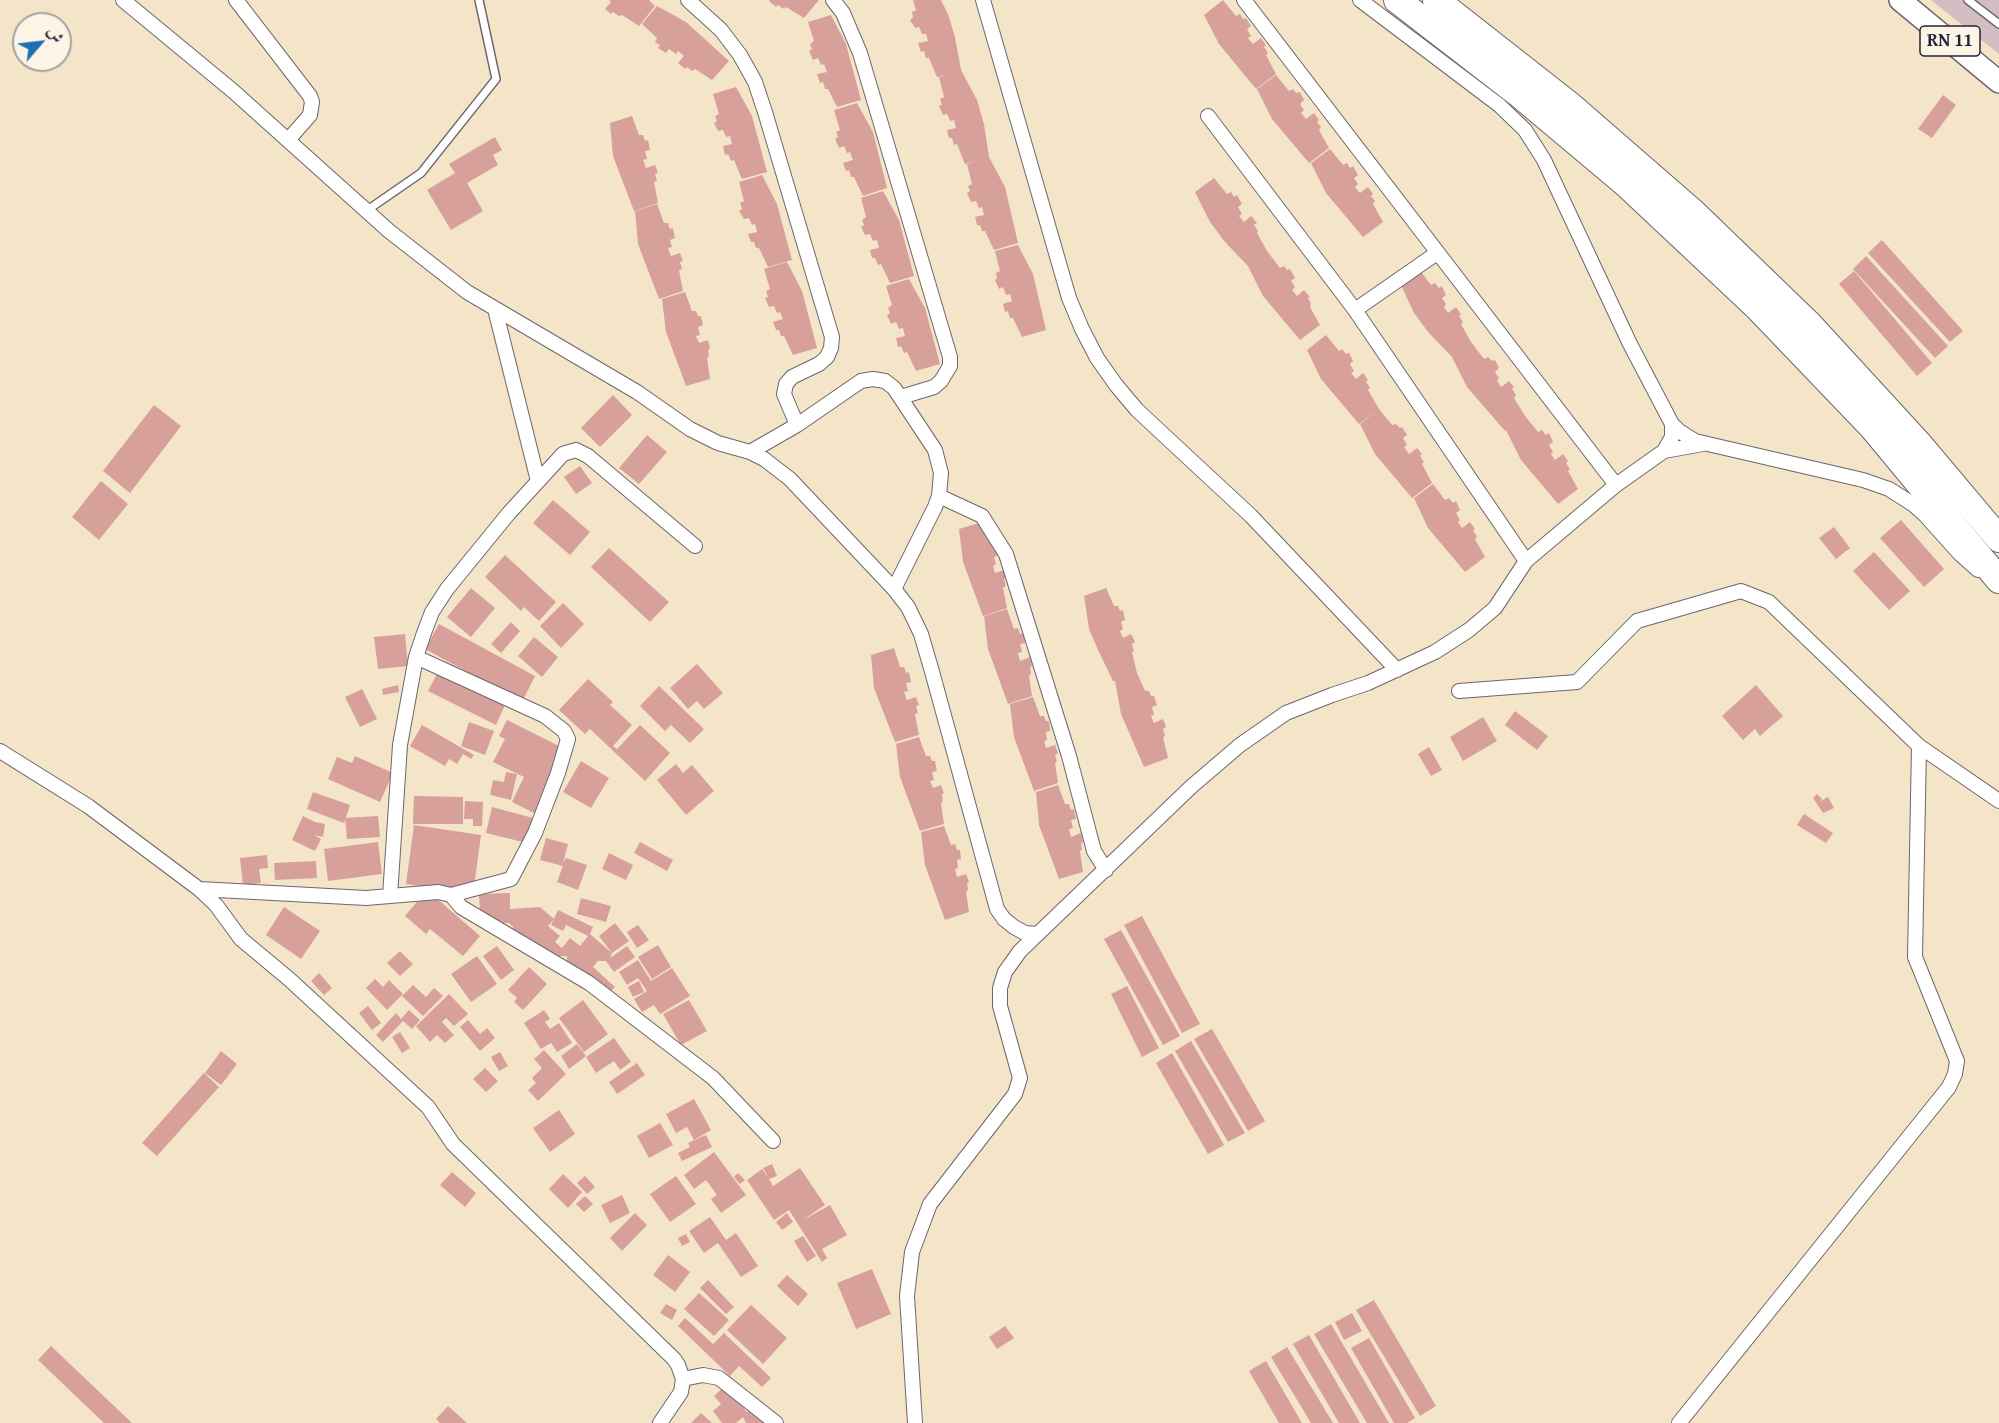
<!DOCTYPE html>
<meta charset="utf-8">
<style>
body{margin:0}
#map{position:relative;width:1999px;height:1423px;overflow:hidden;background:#f4e5c9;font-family:"Gentium Book Plus",Amiri,serif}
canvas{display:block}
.north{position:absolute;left:12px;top:12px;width:60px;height:60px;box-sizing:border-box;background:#fcf5e5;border:2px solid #a5a1a1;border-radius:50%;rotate:62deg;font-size:16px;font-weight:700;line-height:24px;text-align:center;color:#22223b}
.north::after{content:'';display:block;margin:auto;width:21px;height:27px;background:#1f6fb2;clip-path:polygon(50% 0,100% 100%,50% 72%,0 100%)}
</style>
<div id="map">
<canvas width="1999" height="1423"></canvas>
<div class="north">ش</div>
</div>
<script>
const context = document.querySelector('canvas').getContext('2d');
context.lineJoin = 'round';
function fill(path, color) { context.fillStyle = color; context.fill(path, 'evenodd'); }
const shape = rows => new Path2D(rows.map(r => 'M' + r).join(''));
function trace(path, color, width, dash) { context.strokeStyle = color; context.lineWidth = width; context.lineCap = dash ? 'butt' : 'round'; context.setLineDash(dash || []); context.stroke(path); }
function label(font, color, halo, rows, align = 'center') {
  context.font = font + ' "Gentium Book Plus",serif'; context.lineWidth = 5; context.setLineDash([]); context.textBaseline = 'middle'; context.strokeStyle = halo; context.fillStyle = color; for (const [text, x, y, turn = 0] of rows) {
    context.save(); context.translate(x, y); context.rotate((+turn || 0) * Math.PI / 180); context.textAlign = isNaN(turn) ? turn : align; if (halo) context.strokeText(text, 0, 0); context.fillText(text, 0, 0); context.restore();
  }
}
fill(shape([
 [1931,0,1999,0,1999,54]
]), '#d2bec2');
fill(shape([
 [609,0,649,0,655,6,639,26,622,15,619,16,613,12,611,14,605,9,611,2],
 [770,0,819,0,804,18,786,7,784,9,778,5,776,7,769,1],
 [913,0,941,0,948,14,955,37,961,70,977,100,984,124,989,157,1005,187,1018,243,994,250,985,231,982,231,980,225,977,225,975,217,984,215,982,207,979,208,976,201,971,202,967,193,970,191,968,186,972,184,967,164,976,161,965,164,957,144,954,145,952,138,949,138,947,130,956,128,954,120,950,121,947,114,943,115,939,106,942,105,940,99,944,97,939,77,949,74,937,77,929,58,926,58,924,51,921,52,918,43,928,41,926,34,922,34,919,27,915,28,910,20,913,18,912,12,916,10],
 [1223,0,1236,16,1240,14,1243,19,1246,18,1251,26,1247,29,1251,36,1248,38,1253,44,1261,38,1266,45,1264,47,1268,53,1266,55,1276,74,1256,89,1219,44,1204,15],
 [657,6,686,22,729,61,712,80,695,69,692,71,687,67,685,69,678,63,684,56,678,51,676,54,669,49,666,53,658,48,660,45,655,42,657,38,642,24],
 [831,15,846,44,861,100,837,107,828,89,825,89,823,82,820,83,817,74,827,72,824,64,821,65,818,58,813,60,809,51,812,49,810,44,814,41,808,22],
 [1276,75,1289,91,1293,89,1296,93,1300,92,1304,100,1300,104,1304,110,1301,113,1306,119,1314,113,1319,120,1317,122,1321,127,1319,130,1329,148,1309,163,1272,119,1257,89],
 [736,87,752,116,767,172,742,179,734,160,731,161,728,154,725,155,723,146,732,144,730,136,726,137,723,130,718,131,714,123,717,121,715,116,719,114,713,94],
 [1943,95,1956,105,1932,138,1918,129],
 [857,103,873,132,887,188,863,196,854,177,851,177,849,170,846,171,843,163,853,160,850,152,847,153,844,146,839,148,835,139,838,137,836,132,840,130,834,110],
 [632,116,639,135,643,135,645,141,648,140,650,150,645,151,647,159,643,160,646,168,655,165,658,173,655,174,657,181,654,182,658,203,634,211,613,156,610,123],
 [495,137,502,150,493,155,498,165,467,183,483,211,451,230,427,190,455,173,449,164],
 [1330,149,1343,165,1347,163,1350,168,1353,166,1358,175,1354,178,1358,184,1355,187,1360,193,1368,187,1373,194,1371,196,1375,201,1373,204,1383,222,1363,237,1326,193,1311,163],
 [762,175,777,204,792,260,768,267,759,248,756,248,754,242,751,242,748,234,757,232,755,224,752,225,749,218,744,219,739,211,742,209,740,203,744,201,739,182],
 [1214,178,1227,194,1231,192,1234,197,1237,195,1242,204,1238,207,1242,214,1239,216,1244,222,1251,216,1257,223,1254,225,1258,231,1257,233,1267,251,1280,268,1284,266,1287,270,1290,269,1295,278,1291,281,1295,287,1292,290,1297,296,1304,290,1310,297,1308,298,1311,304,1310,307,1320,325,1300,340,1263,296,1248,266,1225,242,1210,222,1195,192],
 [883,191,899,220,914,276,890,283,881,264,878,265,875,258,872,258,870,250,879,248,877,240,873,241,870,234,865,235,861,227,864,225,862,220,866,217,861,198],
 [657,204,664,223,668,223,670,229,673,228,675,238,670,240,672,247,668,248,671,256,680,253,683,261,680,262,682,269,679,270,683,291,659,299,638,244,635,211],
 [1882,240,1963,331,1950,342,1868,253],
 [1018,245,1033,274,1046,330,1022,337,1013,318,1010,318,1008,311,1005,312,1003,304,1012,301,1010,294,1006,295,1003,287,999,289,995,280,997,278,996,273,1000,271,995,251],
 [1866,256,1948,346,1935,358,1853,269],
 [787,262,802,291,817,348,793,355,784,336,781,336,779,330,776,330,773,322,783,319,780,312,777,313,774,306,769,307,765,298,768,297,766,291,770,289,764,269],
 [1419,269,1431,285,1435,283,1439,288,1442,286,1446,295,1442,298,1446,304,1444,307,1448,313,1456,307,1461,314,1459,316,1463,322,1461,324,1471,342,1484,359,1488,357,1492,361,1495,360,1499,368,1495,372,1499,378,1497,380,1501,387,1509,381,1514,387,1512,389,1516,395,1514,398,1525,416,1538,432,1542,430,1546,435,1549,433,1553,442,1549,445,1553,452,1551,454,1555,460,1563,454,1568,461,1566,463,1570,469,1568,471,1578,489,1558,504,1521,460,1506,430,1505,431,1467,387,1452,357,1429,333,1414,313,1400,283],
 [1854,271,1932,363,1917,376,1839,284],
 [909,279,925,308,940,364,916,371,907,352,904,353,901,346,898,347,896,338,905,336,903,328,899,329,896,322,891,324,887,315,890,313,888,308,892,305,886,286],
 [685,292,692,311,696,311,698,316,701,316,703,325,698,327,700,335,696,336,699,343,708,340,710,348,708,350,709,356,707,358,710,379,686,386,666,332,662,299],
 [1326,335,1339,351,1342,349,1346,354,1349,353,1353,361,1350,364,1354,371,1351,373,1356,379,1363,373,1368,380,1366,382,1370,388,1368,390,1379,409,1359,424,1321,379,1307,350],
 [613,395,632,415,600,447,581,428],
 [154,405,181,426,130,493,103,471],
 [1379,409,1392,425,1396,424,1400,428,1402,427,1407,435,1403,438,1407,445,1404,447,1409,454,1417,448,1422,454,1420,456,1424,462,1422,464,1432,483,1412,498,1375,454,1360,424],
 [647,435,667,452,639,484,619,468],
 [580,466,592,483,576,494,564,477],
 [101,481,128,504,99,540,72,517],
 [1433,484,1445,500,1449,498,1453,503,1456,501,1460,510,1456,513,1460,520,1458,522,1462,528,1470,522,1475,529,1473,531,1477,536,1475,539,1485,557,1465,572,1428,528,1414,498],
 [553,500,590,532,570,555,533,523],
 [1901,520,1944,569,1924,587,1880,538],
 [982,522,988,541,993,540,999,555,994,557,996,564,993,566,995,573,1004,570,1007,578,1004,579,1006,586,1003,588,1007,608,983,616,963,562,959,529],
 [1834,527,1850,548,1836,559,1819,538],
 [609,548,669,602,650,622,591,567],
 [1874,552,1910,591,1889,610,1853,571],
 [505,555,556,602,539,621,524,607,521,611,485,577],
 [471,588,495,608,471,637,447,617],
 [1106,588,1114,606,1118,606,1120,611,1123,610,1125,620,1121,622,1123,629,1120,631,1123,638,1131,634,1135,642,1132,644,1134,651,1132,652,1137,673,1145,691,1149,691,1151,696,1154,696,1157,705,1152,707,1154,715,1151,716,1154,723,1163,719,1166,727,1163,729,1165,736,1163,737,1168,758,1144,767,1121,714,1115,681,1113,681,1099,652,1089,629,1084,596],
 [563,603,584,624,561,648,540,626],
 [1007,609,1014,629,1018,628,1020,634,1023,633,1025,643,1020,644,1022,652,1018,653,1020,661,1030,657,1032,666,1030,667,1031,674,1029,675,1032,696,1008,704,988,649,984,616],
 [511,622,520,631,501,653,491,644],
 [439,624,535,676,522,702,425,649],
 [405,634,408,666,378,669,374,637],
 [534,637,558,657,542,677,518,656],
 [894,648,900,667,904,667,906,673,909,672,911,682,906,683,908,691,904,692,907,700,916,697,919,705,916,706,918,713,915,714,919,735,895,742,874,688,871,655],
 [697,664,723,693,704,709,697,701,688,709,670,688],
 [438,672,505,705,496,725,428,691],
 [588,679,613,702,610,705,632,725,613,746,617,749,640,725,670,753,645,781,590,729,585,734,559,710],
 [398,685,399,692,383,695,382,689],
 [1756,685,1783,716,1760,736,1755,729,1743,740,1722,716],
 [659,686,704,729,690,743,671,725,665,731,640,706],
 [362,689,377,719,360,727,345,697],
 [1033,697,1040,716,1044,716,1046,721,1049,721,1050,731,1046,732,1047,740,1044,741,1046,748,1055,745,1058,753,1055,755,1057,761,1055,763,1058,783,1034,791,1014,737,1010,704],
 [1515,711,1548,736,1537,750,1505,725],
 [1483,717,1497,741,1463,761,1450,737],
 [507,720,571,752,540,816,512,802,524,777,493,762,505,739,499,736],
 [469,722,494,731,485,755,461,746],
 [422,725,474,755,471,759,463,754,457,764,449,759,445,766,410,746],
 [919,737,926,756,930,756,932,761,935,761,937,771,932,772,934,780,930,781,933,788,941,785,944,793,942,794,943,801,941,803,944,824,920,831,900,777,896,744],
 [1429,747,1442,770,1431,776,1418,754],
 [355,756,393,773,380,802,328,779,337,757,352,763],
 [581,761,609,778,591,808,563,792],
 [676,764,683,773,692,765,714,791,686,815,657,780],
 [506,772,517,774,511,800,490,795,493,780,504,782],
 [1058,785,1065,804,1069,804,1071,810,1074,809,1076,819,1071,820,1073,828,1069,829,1071,837,1081,833,1083,842,1081,843,1082,850,1080,851,1083,872,1059,879,1039,825,1036,792],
 [313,792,350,805,344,823,307,809],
 [1817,794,1822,799,1819,802,1828,797,1834,808,1823,813,1813,798],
 [414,796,463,797,463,824,413,824],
 [465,801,483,802,482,826,473,826,473,819,464,819],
 [492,807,533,818,527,843,486,833],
 [1804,814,1833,833,1826,843,1797,825],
 [303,816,315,822,325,824,323,837,314,835,321,839,315,851,292,840],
 [378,816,380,837,347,839,345,818],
 [414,825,481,835,473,894,406,884],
 [944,826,951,845,955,844,957,850,960,850,961,859,957,860,958,868,955,869,957,877,966,874,969,882,967,883,968,890,966,892,969,912,945,920,925,865,921,832],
 [546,838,568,844,563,863,566,858,587,865,578,890,557,882,563,866,540,860],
 [378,842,382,874,328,881,324,849],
 [640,842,673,860,667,871,634,853],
 [609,853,633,865,626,880,602,869],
 [267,855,268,868,259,869,261,883,243,885,240,858],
 [316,861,317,878,275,880,274,863],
 [427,890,480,936,463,956,430,929,426,934,405,916],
 [510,893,510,909,540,907,554,919,548,926,560,936,555,942,562,948,570,938,580,946,588,936,566,925,563,931,551,925,558,910,593,927,590,934,612,953,599,936,615,923,629,941,612,953,610,958,627,946,635,957,614,972,606,961,598,961,593,967,615,987,607,995,567,961,567,956,550,956,513,934,513,927,509,923,493,924,480,913,479,894],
 [581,898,611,906,606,922,577,914],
 [284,907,320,931,301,959,266,935],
 [1142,916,1200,1024,1182,1033,1124,925],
 [638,925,649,940,637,948,627,932],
 [1121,930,1180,1036,1163,1045,1104,939],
 [658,945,671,967,652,979,638,957],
 [497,946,514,970,501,980,483,956],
 [400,951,413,964,400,976,387,963],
 [477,956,497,984,471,1002,451,974],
 [638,960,651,981,672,968,690,996,660,1014,654,1005,642,1012,634,999,647,991,638,978,627,985,619,972],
 [529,967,547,984,523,1010,514,1002,517,998,508,990],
 [319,973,332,988,324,995,311,981],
 [375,979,383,987,389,980,403,994,387,1010,366,988],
 [639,981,644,992,633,997,628,987],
 [413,985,426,997,434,988,443,996,423,1016,402,996],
 [1127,986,1159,1048,1142,1057,1111,994],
 [449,994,468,1014,454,1026,446,1018,442,1022,454,1035,445,1043,437,1035,430,1042,416,1026],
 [583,1000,608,1034,584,1052,559,1018],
 [689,1000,707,1031,681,1045,663,1014],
 [368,1006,381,1023,372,1030,359,1013],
 [409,1010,420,1020,412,1029,403,1021,383,1042,376,1035,396,1013,401,1019],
 [544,1010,550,1019,545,1022,550,1029,559,1023,572,1043,557,1052,551,1043,541,1049,524,1023],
 [468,1020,480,1034,487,1028,495,1038,480,1051,460,1027],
 [1212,1029,1265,1121,1248,1131,1194,1039],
 [400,1032,410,1048,402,1053,392,1037],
 [614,1038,631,1062,620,1070,614,1061,596,1073,586,1057],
 [1191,1041,1245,1133,1228,1142,1175,1051],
 [577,1044,586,1056,569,1069,561,1056],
 [544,1050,566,1074,538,1101,528,1090,536,1083,532,1078,542,1068,534,1059],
 [221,1051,237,1064,221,1085,205,1073],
 [500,1052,508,1066,499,1071,491,1057],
 [1172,1053,1224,1145,1208,1154,1156,1063],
 [637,1063,645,1075,617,1094,609,1082],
 [485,1068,498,1081,486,1092,473,1079],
 [204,1073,219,1087,157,1156,142,1143],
 [694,1099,711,1130,694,1140,687,1127,676,1133,666,1114],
 [559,1110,575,1134,550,1152,533,1128],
 [660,1123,673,1145,649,1158,637,1136],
 [706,1135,712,1147,682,1161,678,1153,690,1147,688,1143],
 [714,1152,746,1195,721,1213,711,1199,717,1195,706,1180,694,1189,684,1175],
 [772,1164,777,1176,769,1179,773,1186,800,1168,825,1205,803,1220,830,1205,847,1235,822,1249,827,1258,822,1262,789,1210,774,1220,747,1180,762,1169,769,1179,763,1168],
 [452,1172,476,1193,465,1207,440,1185],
 [738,1173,745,1180,740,1184,734,1177],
 [563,1174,582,1192,568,1208,549,1189],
 [585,1176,595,1187,587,1194,577,1183],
 [676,1176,696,1204,670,1222,650,1194],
 [622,1195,630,1213,610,1223,601,1205],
 [585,1196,593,1204,584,1212,576,1204],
 [635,1213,647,1225,622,1251,610,1238],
 [787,1213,793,1222,782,1230,776,1222],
 [710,1217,726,1240,736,1233,758,1266,741,1277,718,1243,704,1253,689,1231],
 [686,1234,690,1242,682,1246,678,1238],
 [803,1236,816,1256,807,1262,794,1241],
 [668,1255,690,1272,675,1292,653,1275],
 [872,1269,891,1314,856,1329,837,1283],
 [787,1275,808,1294,798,1306,777,1286],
 [708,1280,734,1307,726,1314,700,1288],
 [699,1293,729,1320,714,1336,684,1309],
 [1374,1300,1436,1406,1420,1416,1356,1310],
 [666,1304,677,1310,672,1320,660,1313],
 [751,1305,787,1338,763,1364,727,1330],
 [1352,1313,1362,1331,1344,1340,1335,1322],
 [685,1318,713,1344,724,1333,771,1378,762,1387,739,1366,730,1376,678,1326],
 [1331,1324,1389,1423,1367,1423,1314,1334],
 [1005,1326,1014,1338,997,1349,989,1337],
 [1309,1335,1360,1423,1339,1423,1293,1344],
 [1369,1338,1415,1418,1407,1423,1394,1423,1351,1348],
 [51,1346,132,1423,104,1423,38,1360],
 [1287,1347,1333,1423,1311,1423,1271,1357],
 [1266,1361,1302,1423,1279,1423,1249,1371],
 [725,1386,747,1412,763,1404,773,1423,746,1423,743,1417,736,1423,722,1423,713,1411,721,1404,714,1396],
 [448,1406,467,1423,440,1423,436,1419],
 [701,1413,712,1423,691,1423]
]), '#d8a09b');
const service = shape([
 [1968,0,1999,24],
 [366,211,421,173,496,79,479,0]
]);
const minor = shape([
 [123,0,233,91,389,231,467,292,637,392,690,429,718,443,750,452,764,459,790,479,894,589,908,607,921,634,931,668,997,909,1004,919,1014,927,1025,933,1038,934],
 [236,0,310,96,312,102,310,115,289,139],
 [688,0,721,30,740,55,755,82,765,112,832,337,831,348,827,357,819,364,792,377,786,384,784,394,797,425],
 [833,0,843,13,860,53,950,357,950,366,941,381,934,387,901,397],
 [983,0,1069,298,1082,329,1097,358,1116,385,1137,410,1251,516,1397,670],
 [1244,0,1616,485],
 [1360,0,1499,105,1525,130,1544,160,1630,344,1672,424,1679,431,1695,441,1863,480,1889,489,1914,505,1925,515,1960,554,1978,570],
 [1208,116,1355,310,1526,561],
 [495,309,538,481],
 [1355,310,1437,253],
 [1664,451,1703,444],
 [750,452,797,425,861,381,873,379,885,381,894,388,935,450,941,473,939,496,935,507,894,589],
 [939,496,982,516,1006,554,1069,756,1094,851,1106,870],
 [1459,691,1577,682,1637,621,1741,591,1769,602,1919,746,1999,801],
 [0,751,88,806,199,889,216,905,241,939,289,979,428,1107,453,1144,674,1359,678,1365,683,1379,681,1392,660,1423],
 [199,889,366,898,438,892,451,895,511,879,535,833,558,773,568,739,564,731,545,716,416,657],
 [451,895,461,907,589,983,713,1078,773,1141],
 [390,896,400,745,416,657,424,633,432,612,447,589,509,513,563,454,576,450,588,456,695,546],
 [683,1379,703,1375,719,1378,776,1423],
 [915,1423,907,1296,912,1252,930,1204,1015,1094,1020,1078,1000,1006,1000,988,1005,972,1020,951,1192,786,1240,745,1286,713,1332,695,1368,683,1435,652,1469,630,1495,608,1526,561,1616,485,1664,451,1672,437,1672,424],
 [1679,1423,1949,1087,1955,1074,1957,1061,1915,957,1919,746]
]);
const primary = shape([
 [1900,0,1999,82]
]);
const motorway = shape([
 [1397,0,1520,95,1626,184,1757,307,1872,427,1999,580],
 [1436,0,1571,106,1694,213,1809,324,1920,445,1999,539]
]);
trace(service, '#6c666d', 10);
trace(minor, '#6c666d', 16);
trace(primary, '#6c666d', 24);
trace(motorway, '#6c666d', 28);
trace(service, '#fff', 7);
trace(minor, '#fff', 14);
trace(primary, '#fff', 21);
trace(motorway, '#fff', 26);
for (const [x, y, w] of [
 [1950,41,60]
]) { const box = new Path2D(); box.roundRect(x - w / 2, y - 15, w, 30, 4.5); context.fillStyle = '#fcf5e5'; context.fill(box); trace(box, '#22223b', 1.5); }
label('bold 18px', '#22223b', null, [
 ["RN 11",1950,41]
]);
</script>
